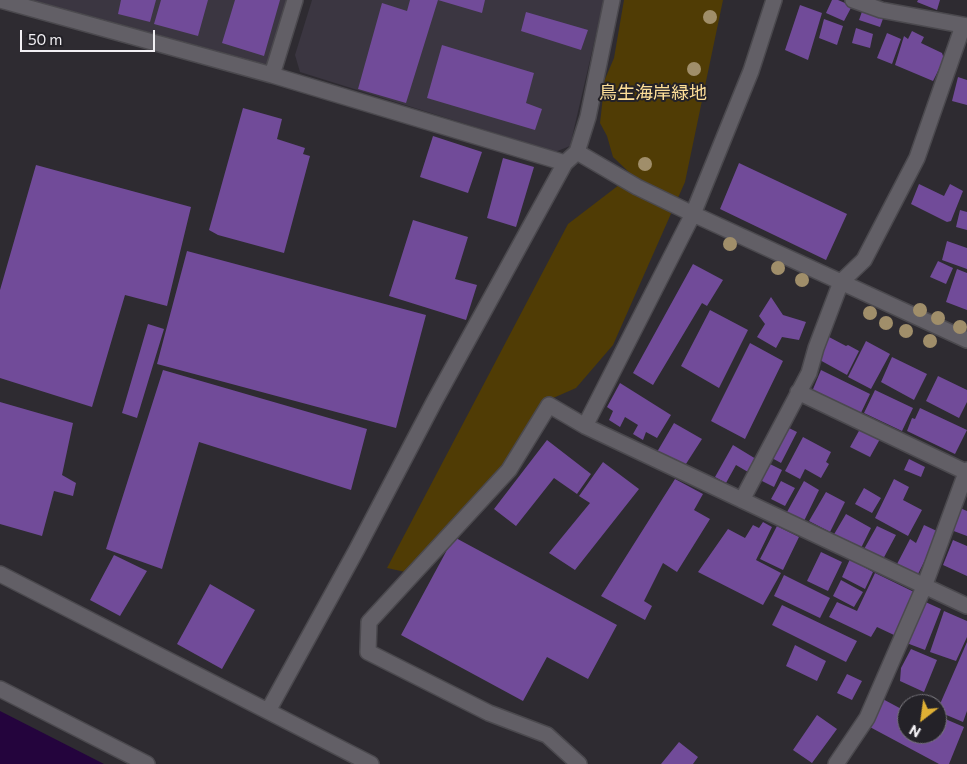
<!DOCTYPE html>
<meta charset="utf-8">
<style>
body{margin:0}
#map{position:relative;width:967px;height:764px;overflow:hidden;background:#2e2b31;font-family:Commissioner,sans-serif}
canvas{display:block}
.north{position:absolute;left:897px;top:694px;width:50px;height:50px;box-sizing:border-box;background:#242228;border:1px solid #76747a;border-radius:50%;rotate:210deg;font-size:14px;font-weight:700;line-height:20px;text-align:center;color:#f2f0f4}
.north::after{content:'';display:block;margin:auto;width:18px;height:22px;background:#dfb034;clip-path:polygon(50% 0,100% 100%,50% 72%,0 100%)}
.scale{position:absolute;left:20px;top:30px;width:135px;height:22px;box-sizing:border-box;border:2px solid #f2f0f4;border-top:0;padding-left:6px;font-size:15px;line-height:18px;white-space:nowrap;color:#f2f0f4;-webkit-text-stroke:4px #242228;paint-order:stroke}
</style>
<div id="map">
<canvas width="967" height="764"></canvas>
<div class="north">N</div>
<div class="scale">50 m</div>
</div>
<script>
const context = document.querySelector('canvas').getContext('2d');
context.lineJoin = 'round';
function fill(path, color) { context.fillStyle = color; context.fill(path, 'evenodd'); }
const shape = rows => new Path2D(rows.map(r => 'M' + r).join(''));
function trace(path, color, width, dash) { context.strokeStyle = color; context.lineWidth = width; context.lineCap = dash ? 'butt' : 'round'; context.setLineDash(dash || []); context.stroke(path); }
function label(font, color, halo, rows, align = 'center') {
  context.font = font + ' Commissioner,"Noto Sans JP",sans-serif'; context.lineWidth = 4; context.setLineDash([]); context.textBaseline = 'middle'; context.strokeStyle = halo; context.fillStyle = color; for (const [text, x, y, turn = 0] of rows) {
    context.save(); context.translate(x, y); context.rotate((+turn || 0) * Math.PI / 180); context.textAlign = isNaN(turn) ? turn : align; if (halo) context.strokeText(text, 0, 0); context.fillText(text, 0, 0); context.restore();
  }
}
fill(shape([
 [32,0,289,0,269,65],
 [312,0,604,0,570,146,555,152,300,72,295,55]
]), '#3b3641');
fill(shape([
 [624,0,723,0,685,182,613,345,576,388,544,402,504,471,410,573,387,568,568,224,632,175,613,157,607,136,600,123,605,79,614,58]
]), '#503c05');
fill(shape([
 [0,711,104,764,0,764]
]), '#24043d');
fill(shape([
 [121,0,156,0,150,22,118,14],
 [161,0,208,0,198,36,154,24],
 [235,0,280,0,264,56,222,43],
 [410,0,438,0,406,103,358,89,382,3,407,11],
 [438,0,485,0,482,13],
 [832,0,838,0,852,6,844,21,826,13],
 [918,0,940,0,937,10,917,2],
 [800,5,822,13,808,60,785,50],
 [864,6,885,13,880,27,859,20],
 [526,12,588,30,581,50,521,31],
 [824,19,843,26,837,45,819,38],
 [856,28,873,34,870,48,852,43],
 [912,31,924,37,921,43,942,53,944,59,933,81,895,65,904,36,908,39],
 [887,33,901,39,892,64,877,58],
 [442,45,534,73,526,103,542,109,535,130,427,98],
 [958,77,967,80,967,105,952,101],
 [243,108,282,119,277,139,305,148,303,154,310,156,284,253,218,235,209,230],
 [433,136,482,152,468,193,420,177],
 [503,158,534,167,516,227,487,218],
 [739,163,847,214,826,260,720,209],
 [36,165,191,207,167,306,125,295,92,407,0,378,0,290],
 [919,184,944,196,950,184,963,191,951,221,947,222,911,204],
 [960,210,967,212,967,230,956,227],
 [413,220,468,237,455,279,477,285,466,320,389,296],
 [947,241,967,248,967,269,942,260],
 [187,251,426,315,396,428,157,364],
 [938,261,953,268,946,284,930,277],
 [693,264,723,280,707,306,702,303,653,385,633,373],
 [957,269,967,273,967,310,946,302],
 [771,297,783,315,806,322,799,340,782,337,776,348,757,337,765,324,759,316],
 [710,310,748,330,719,388,681,366],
 [148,324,164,329,137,418,122,413],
 [829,337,846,346,848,345,859,351,847,375,818,359],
 [866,341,890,354,871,389,848,377],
 [750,343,783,361,745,439,711,421],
 [892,357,927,374,914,400,881,382],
 [163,370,367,429,351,490,199,442,162,569,106,549],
 [821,370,870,394,859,417,811,394],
 [938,376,967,390,967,402,959,418,926,401],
 [620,383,671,415,657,438,646,432,643,440,633,434,638,425,625,417,620,427,609,420,613,411,607,407],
 [875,390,913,408,902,431,864,413],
 [0,402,73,423,62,475,76,483,73,496,54,491,42,536,0,524],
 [920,408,967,430,955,454,907,431,912,418,915,419],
 [674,423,702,439,684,467,657,452],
 [787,427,797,432,781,463,770,457],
 [860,429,880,439,870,457,850,447],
 [803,437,831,452,826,462,829,464,821,478,805,469,800,479,785,471],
 [547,440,591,474,577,494,554,478,516,526,494,509],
 [733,445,756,459,748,472,736,465,726,483,715,477],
 [909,459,925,467,921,477,904,470],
 [603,462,639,489,575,570,549,553,590,503,579,496],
 [768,463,782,470,774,487,760,480],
 [675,479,703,494,694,510,710,519,677,572,663,563,644,601,652,606,645,620,601,596],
 [894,479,909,487,903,500,922,510,908,536,875,518],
 [781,481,795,488,785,506,771,499],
 [804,481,819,490,804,521,787,512],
 [864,488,881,498,872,513,855,504],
 [826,492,845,502,830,532,809,521],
 [960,508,967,511,967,536,951,530],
 [846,514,871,528,860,550,833,536],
 [763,522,772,527,756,560,781,573,763,605,698,572,728,529,745,538,753,525,759,528],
 [924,525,939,532,918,574,897,564,910,539,916,543],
 [777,526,799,537,783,570,760,559],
 [877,526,896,535,882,561,863,551],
 [454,537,617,625,588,679,547,657,523,701,401,635],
 [953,540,967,546,967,576,943,565],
 [821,552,842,562,828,591,807,581],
 [114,555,147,571,120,616,90,600],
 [850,559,873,572,865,589,842,577],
 [875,573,914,592,894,635,877,627,871,637,829,617,837,602,857,611],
 [784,575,830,598,820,618,774,596],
 [841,580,863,592,854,607,833,596],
 [210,584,255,610,222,669,177,644],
 [921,600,941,609,925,650,904,642],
 [782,605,857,641,846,662,772,625],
 [944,611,967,621,967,637,956,661,930,652],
 [967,642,967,711,963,722,937,711],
 [795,645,826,661,817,681,786,666],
 [911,649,937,660,924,692,900,681,901,668],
 [847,674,862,681,852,700,837,693],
 [879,697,907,712,907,734,937,734,937,729,943,718,964,727,949,764,939,764,868,726],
 [817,715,837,729,812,763,793,750],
 [679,742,698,757,693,764,661,764]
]), '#714b99');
const minor = shape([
 [0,0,272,75,565,163],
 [853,0,881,10,967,26],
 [272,75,295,0],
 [577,152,637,187,693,214,967,340],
 [798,392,966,472],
 [585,426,693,214,751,71,774,0],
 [742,500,809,373,816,348,841,282,864,260,917,158,963,26],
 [0,574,371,764],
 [0,689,147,764],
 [268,711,357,549,434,402,565,163,577,152,588,117,612,0],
 [579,764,547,735,489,713,368,652,369,622,509,470,549,405,585,426,967,606],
 [836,764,867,718,924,587,967,470]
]);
trace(minor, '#4b494e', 18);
trace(minor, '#625f66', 15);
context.fillStyle = '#a08e6a';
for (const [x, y] of [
 [710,17],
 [694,69],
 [645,164],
 [730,244],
 [778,268],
 [802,280],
 [920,310],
 [870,313],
 [938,318],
 [886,323],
 [960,327],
 [906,331],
 [930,341]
]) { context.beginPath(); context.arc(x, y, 7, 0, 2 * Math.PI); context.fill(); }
label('18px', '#fedf99', '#242228', [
 ["鳥生海岸緑地",653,93]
]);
</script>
